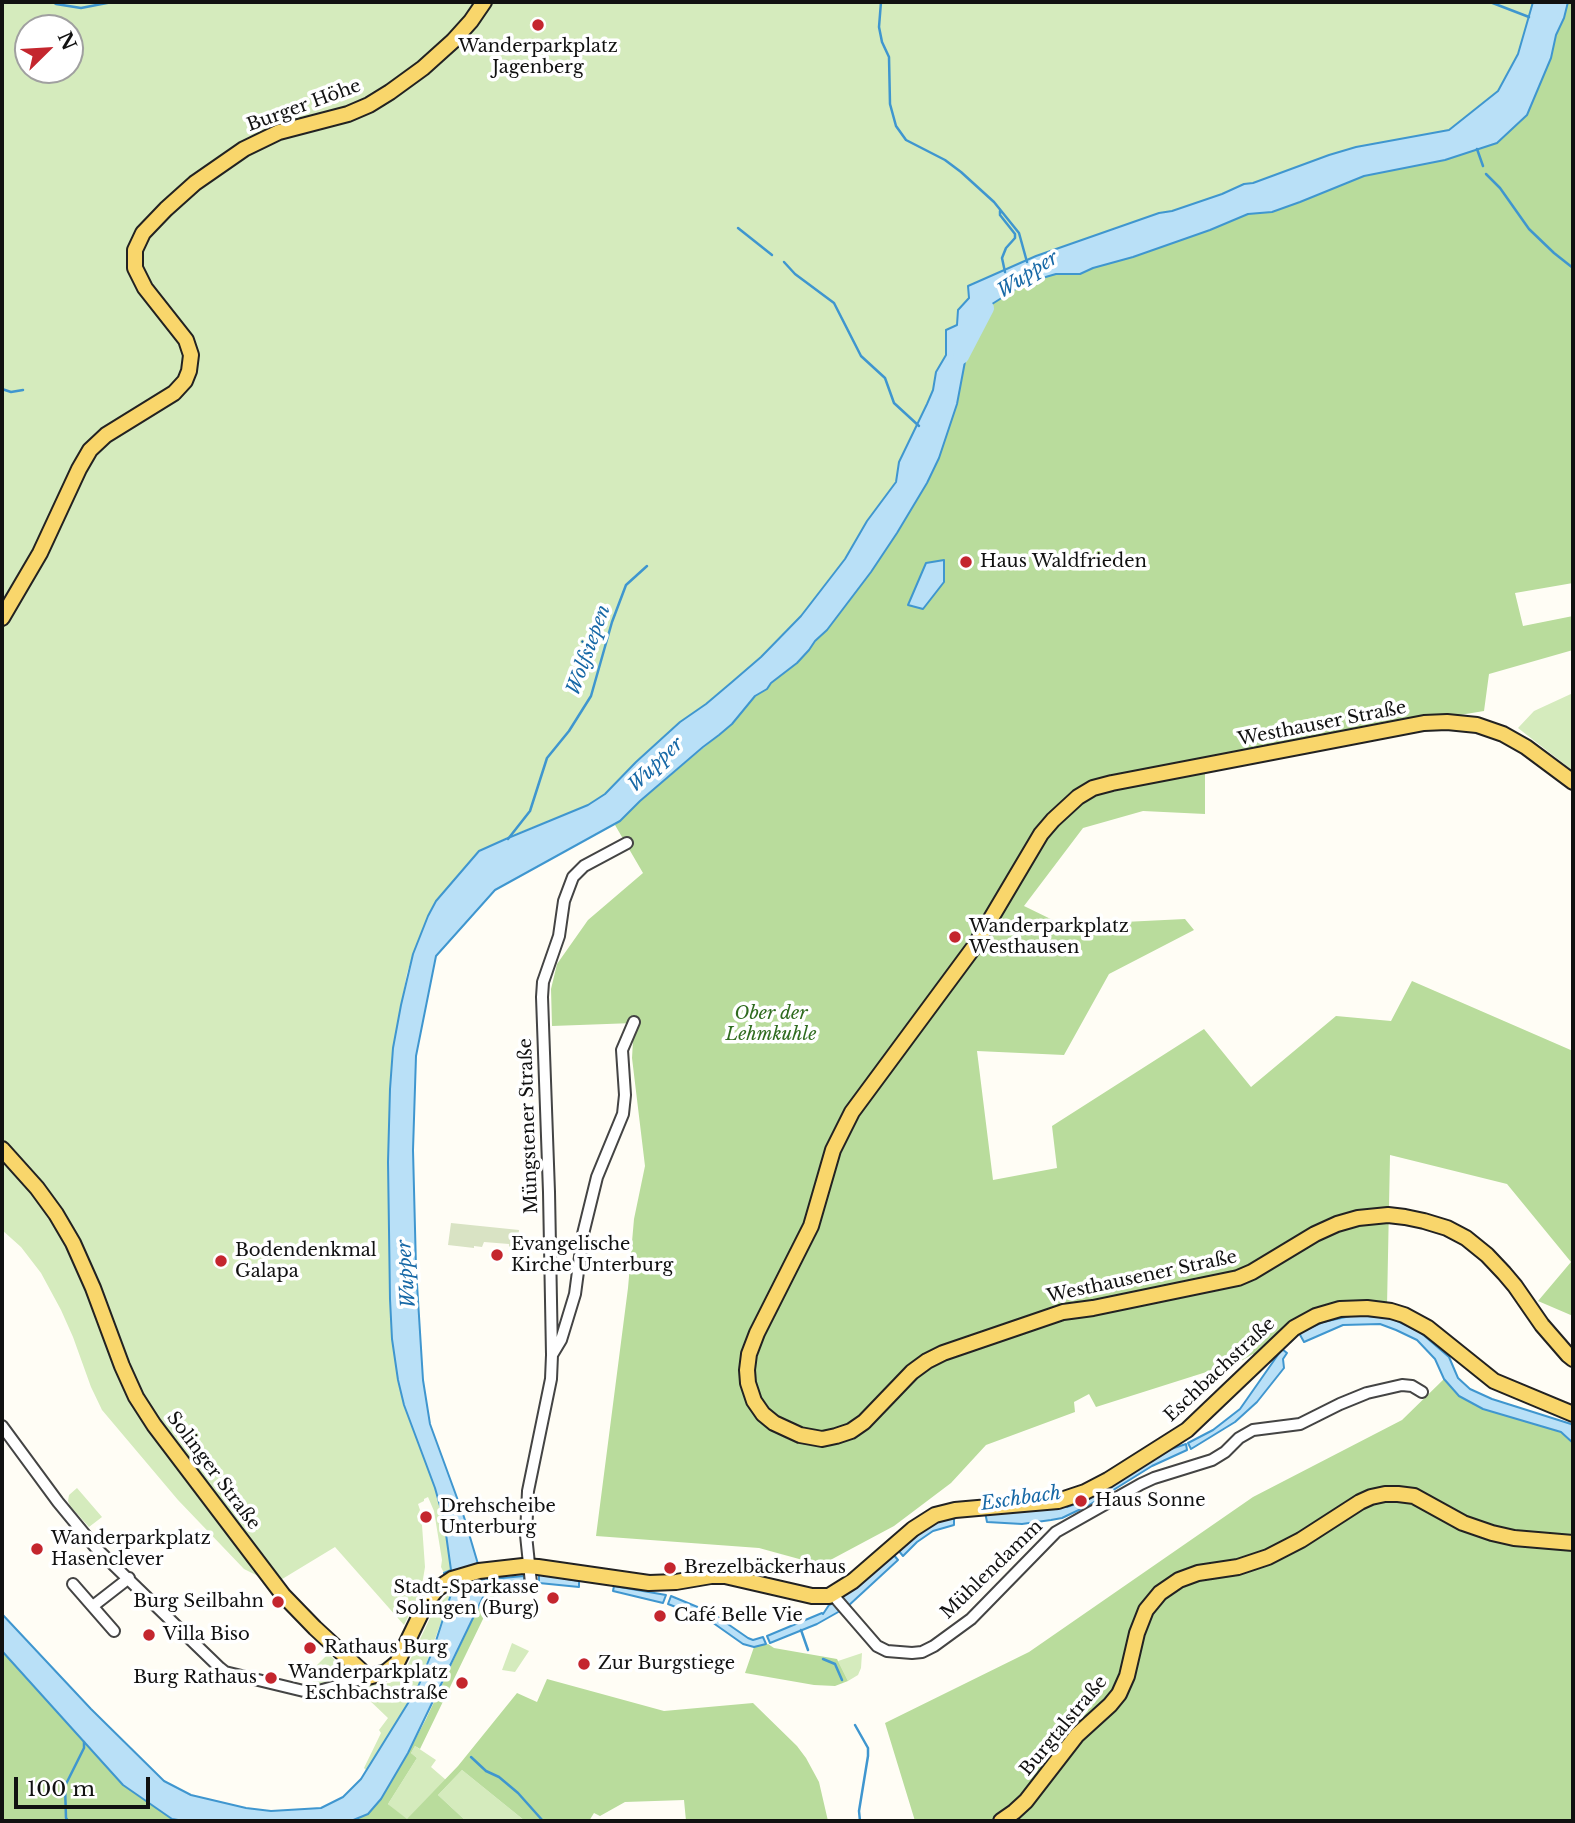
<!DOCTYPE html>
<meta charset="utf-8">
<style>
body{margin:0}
#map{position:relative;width:1575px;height:1823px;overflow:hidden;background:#fffdf5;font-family:"Libre Baskerville",serif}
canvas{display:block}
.frame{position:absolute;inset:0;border:4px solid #111;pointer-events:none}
.north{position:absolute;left:14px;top:14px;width:70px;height:70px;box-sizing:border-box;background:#fff;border:2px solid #a0a0a0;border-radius:50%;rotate:66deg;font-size:19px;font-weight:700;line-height:28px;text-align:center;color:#111}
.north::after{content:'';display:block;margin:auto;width:24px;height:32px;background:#c4262e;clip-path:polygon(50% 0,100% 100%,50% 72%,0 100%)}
.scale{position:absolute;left:14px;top:1777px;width:136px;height:32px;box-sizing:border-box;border:4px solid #111;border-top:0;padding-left:9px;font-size:21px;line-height:24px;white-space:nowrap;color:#111;-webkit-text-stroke:5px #fff;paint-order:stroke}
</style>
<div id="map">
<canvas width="1575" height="1823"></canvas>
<div class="frame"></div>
<div class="north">N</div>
<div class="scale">100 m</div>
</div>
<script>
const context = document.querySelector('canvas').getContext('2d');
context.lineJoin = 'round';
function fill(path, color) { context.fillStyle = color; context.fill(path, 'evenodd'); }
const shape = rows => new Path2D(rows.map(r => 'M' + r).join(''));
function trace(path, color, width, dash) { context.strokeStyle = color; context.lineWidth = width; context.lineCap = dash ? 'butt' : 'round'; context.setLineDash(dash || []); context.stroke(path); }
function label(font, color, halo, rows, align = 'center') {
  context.font = font + ' "Libre Baskerville",serif'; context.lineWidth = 7; context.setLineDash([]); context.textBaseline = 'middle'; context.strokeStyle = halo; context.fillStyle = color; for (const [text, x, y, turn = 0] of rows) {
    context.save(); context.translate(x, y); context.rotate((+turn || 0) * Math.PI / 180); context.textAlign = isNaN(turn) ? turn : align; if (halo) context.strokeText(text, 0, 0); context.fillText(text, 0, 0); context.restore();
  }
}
fill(shape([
 [2,2,1533,2,1518,54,1498,91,1449,130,1356,147,1329,155,1253,183,1244,184,1222,194,1172,211,1159,213,1036,256,969,286,969,298,958,310,957,325,946,330,946,355,936,372,933,390,927,404,899,462,896,482,867,521,845,559,801,616,761,657,732,682,706,704,680,722,636,762,605,794,588,805,508,837,480,851,436,901,428,916,413,954,407,973,393,1048,390,1089,388,1162,390,1299,392,1339,398,1380,404,1405,435,1488,444,1520,451,1570,444,1573,441,1567,442,1560,434,1511,428,1497,424,1499,424,1501,418,1504,420,1510,417,1516,418,1521,422,1525,425,1567,421,1591,404,1625,335,1547,274,1584,264,1583,258,1576,244,1569,178,1500,102,1410,91,1387,73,1337,61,1310,41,1273,21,1247,2,1230],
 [28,28,70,28,70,70,28,70],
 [1573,693,1573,771,1518,728,1534,711],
 [77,1488,102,1517,89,1527,70,1506,68,1501,69,1495],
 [452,1591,418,1687,367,1771,364,1768,381,1733,379,1730,388,1718,366,1697,365,1685,390,1683,403,1675,430,1618,437,1606],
 [512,1643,529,1651,515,1672,502,1670],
 [862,1653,861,1668,858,1675,848,1681,838,1661],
 [328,1654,342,1666,344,1674,333,1682,312,1686,317,1665],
 [415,1746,436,1760,431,1767,446,1780,407,1820,388,1804,417,1758,411,1753],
 [462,1770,525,1821,466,1821,438,1795]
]), '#d5ebbd');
fill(shape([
 [1568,2,1573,2,1573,583,1515,593,1523,626,1573,616,1573,650,1489,674,1484,711,1205,757,1205,814,1143,811,1083,828,1024,906,1063,925,1185,919,1194,930,1109,974,1064,1055,977,1051,993,1180,1057,1168,1052,1126,1204,1029,1251,1087,1336,1016,1391,1021,1412,981,1573,1051,1573,1316,1538,1301,1571,1262,1507,1184,1390,1155,1387,1306,1345,1303,1256,1357,1253,1354,1241,1361,1096,1407,1089,1394,1074,1402,1075,1412,986,1445,951,1483,894,1526,821,1565,759,1548,596,1536,628,1288,634,1219,645,1166,632,1058,634,1023,552,1026,551,989,557,964,588,920,643,873,615,825,640,801,732,724,755,696,767,689,771,683,797,663,809,650,815,641,827,630,871,572,913,507,939,458,957,404,970,335,989,306,1025,283,1056,274,1080,274,1093,268,1133,257,1210,230,1248,214,1272,212,1300,202,1364,176,1445,160,1497,143,1527,115,1551,58,1556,35,1564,18],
 [1444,1379,1459,1396,1483,1409,1561,1432,1573,1443,1573,1821,915,1821,885,1723,1029,1652,1253,1497,1402,1420],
 [499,1586,420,1749,415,1746,411,1753,417,1758,388,1804,407,1819,458,1766,517,1693,537,1702,547,1679,664,1711,753,1703,797,1746,806,1758,819,1782,828,1821,686,1821,684,1800,625,1802,600,1816,594,1813,589,1821,566,1821,563,1819,561,1821,525,1821,462,1770,438,1795,466,1821,351,1821,368,1814,381,1799,408,1753,426,1719,485,1593],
 [768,1644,774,1648,837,1659,848,1681,835,1686,814,1685,745,1673,754,1647],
 [2,1651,123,1785,172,1818,184,1821,2,1821]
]), '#b9dc9c');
fill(shape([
 [451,1223,519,1230,517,1248,509,1248,509,1244,484,1242,482,1247,474,1246,474,1248,448,1245]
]), '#d9e3c4');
const water = shape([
 [1533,2,1568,2,1564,18,1556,35,1551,58,1527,115,1497,143,1445,160,1364,176,1300,202,1272,212,1248,214,1210,230,1133,257,1093,268,1080,274,1056,274,1025,283,989,306,970,335,957,404,939,458,927,483,897,533,871,572,827,630,815,641,809,650,797,663,771,683,767,689,755,696,732,724,719,735,703,747,640,801,620,821,495,890,436,956,416,1056,413,1150,416,1268,423,1380,430,1424,464,1517,478,1564,480,1580,524,1576,524,1583,499,1586,485,1593,408,1753,381,1799,368,1814,351,1821,184,1821,172,1819,123,1785,2,1651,2,1614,91,1709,164,1781,191,1795,246,1808,271,1811,321,1808,343,1797,361,1779,418,1687,434,1647,452,1591,444,1573,451,1570,444,1520,435,1488,404,1405,398,1380,392,1339,390,1299,388,1162,390,1089,393,1048,401,1005,413,954,428,916,436,901,479,851,508,838,588,805,605,794,636,762,680,722,706,704,732,682,761,657,801,616,845,559,867,521,896,482,899,462,927,404,933,390,936,372,946,355,946,330,957,325,958,310,969,298,968,286,1036,256,1159,213,1172,211,1222,194,1244,184,1253,183,1329,155,1356,147,1449,130,1498,91,1518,54,1533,2],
 [944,560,944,582,923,609,908,605,926,563,944,560],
 [1355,1315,1391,1318,1420,1332,1449,1357,1458,1378,1470,1389,1492,1399,1571,1424,1573,1426,1573,1443,1561,1432,1483,1409,1459,1396,1444,1379,1435,1359,1417,1340,1396,1330,1380,1324,1343,1325,1304,1342,1299,1333,1323,1322,1355,1315],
 [1282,1349,1287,1353,1283,1359,1284,1368,1257,1402,1235,1422,1191,1449,1188,1443,1213,1430,1240,1409,1282,1349],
 [1186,1444,1187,1450,1152,1466,1086,1507,1083,1500,1162,1452,1186,1444],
 [1081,1502,1083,1508,1062,1518,1051,1520,1022,1524,987,1522,985,1512,1062,1505,1067,1507,1081,1502],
 [954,1516,954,1525,933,1531,917,1542,903,1556,898,1550,931,1522,954,1516],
 [893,1554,898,1560,847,1607,840,1598,856,1586,893,1554],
 [539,1574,579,1581,579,1587,539,1583,539,1574],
 [614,1586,666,1595,663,1603,613,1591,614,1586],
 [671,1596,712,1613,748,1638,753,1640,763,1637,766,1644,754,1647,743,1644,709,1620,668,1604,671,1596],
 [833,1603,840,1611,817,1624,770,1643,767,1636,822,1613,823,1614,829,1605,833,1603]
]);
fill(water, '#b9e0f7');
trace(water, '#3f96cf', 2);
trace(shape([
 [53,2,56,4,81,8,112,2],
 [881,2,879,27,882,42,889,57,890,104,896,126,906,140,945,160,961,172,994,202,1019,233,1027,262],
 [1490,2,1529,17],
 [1477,149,1483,166],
 [1486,174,1500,188,1529,229,1554,253,1573,268],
 [1000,211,1000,215,1015,234,1015,238,1006,248,1002,258,1005,272],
 [738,228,772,255],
 [784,262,795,274,834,303,861,356,885,378,894,403,919,426],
 [2,389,11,392,23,390],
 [508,839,530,811,547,758,569,731,591,696,612,622,626,585,647,566],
 [801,1630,808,1650],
 [823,1659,835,1664,842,1680],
 [855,1725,868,1748,868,1756,859,1811,860,1821],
 [471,1757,486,1771,499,1777,518,1793,543,1821],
 [68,1821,66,1818,65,1786,84,1748,84,1742]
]), '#3f96cf', 2.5);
trace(shape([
 [961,356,986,308]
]), '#b9e0f7', 16);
const minor = shape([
 [552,1355,561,1340,575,1294,583,1234,597,1177,623,1114,625,1095,622,1050,634,1022],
 [2,1426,58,1502,96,1548,220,1668,225,1672,312,1693,368,1677],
 [531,1583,526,1535,528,1491,551,1379,552,1355,549,1192,542,997,543,982,559,936,564,901,573,877,584,866,627,843],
 [73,1584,114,1631],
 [832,1594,877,1646,887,1651,912,1653,922,1652,934,1646,971,1619,1056,1532,1141,1484,1154,1478,1212,1460,1225,1452,1239,1438,1253,1430,1300,1424,1340,1404,1367,1393,1402,1385,1412,1386,1422,1392],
 [93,1606,129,1578]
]);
const major = shape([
 [2,618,40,553,79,469,90,450,106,435,174,393,185,381,189,371,191,355,186,340,145,288,135,268,135,250,143,233,166,209,195,183,244,149,279,132,348,114,369,105,390,92,423,68,453,41,471,21,484,2],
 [1573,782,1526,747,1503,734,1477,725,1447,722,1424,723,1112,783,1093,788,1078,797,1053,820,1041,834,974,947,852,1112,833,1150,811,1226,757,1333,749,1354,747,1370,748,1383,754,1401,763,1414,774,1423,800,1435,822,1439,836,1436,851,1431,864,1422,912,1372,927,1361,943,1353,1063,1312,1093,1308,1238,1278,1252,1272,1315,1234,1337,1224,1358,1218,1388,1215,1405,1217,1424,1221,1447,1228,1466,1238,1487,1255,1504,1273,1515,1286,1542,1325,1568,1355,1573,1359],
 [2,1149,37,1188,56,1214,73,1243,93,1288,122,1366,136,1397,154,1425,283,1595,315,1628,368,1677,386,1672,397,1663,426,1603,437,1589,452,1579,479,1571,523,1566,538,1567,649,1583,676,1582,711,1576,725,1576,812,1596,829,1596,853,1581,913,1529,935,1515,955,1510,1058,1501,1085,1492,1108,1480,1187,1430,1294,1328,1316,1316,1340,1309,1367,1308,1391,1311,1404,1315,1428,1328,1494,1381,1573,1414],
 [1001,1821,1014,1812,1026,1801,1077,1735,1110,1705,1119,1694,1127,1676,1137,1633,1146,1610,1160,1593,1179,1580,1198,1573,1238,1567,1268,1557,1301,1540,1360,1502,1371,1497,1385,1494,1398,1494,1414,1496,1463,1523,1492,1533,1514,1538,1573,1543]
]);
trace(minor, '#444', 14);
trace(major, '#222', 18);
trace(minor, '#fff', 10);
trace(major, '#f9d66b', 14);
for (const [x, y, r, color] of [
 [538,25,7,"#c4262e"],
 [966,562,7,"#c4262e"],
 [955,937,7,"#c4262e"],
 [497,1255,7,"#c4262e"],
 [221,1261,7,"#c4262e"],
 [1081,1501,7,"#c4262e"],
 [426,1517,7,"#c4262e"],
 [37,1549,7,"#c4262e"],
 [670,1568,7,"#c4262e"],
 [553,1598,7,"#c4262e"],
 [278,1602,7,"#c4262e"],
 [660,1616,7,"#c4262e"],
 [149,1635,7,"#c4262e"],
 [310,1648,7,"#c4262e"],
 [584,1664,7,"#c4262e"],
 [271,1678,7,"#c4262e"],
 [462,1683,7,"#c4262e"]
]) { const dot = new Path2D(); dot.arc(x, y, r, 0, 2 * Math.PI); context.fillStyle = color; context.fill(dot); trace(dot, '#fff', 2.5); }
label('18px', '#111', '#fff', [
 ["Wanderparkplatz",538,47,"center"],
 ["Jagenberg",538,68,"center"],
 ["Haus Waldfrieden",980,562],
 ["Wanderparkplatz",969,927],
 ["Westhausen",969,948],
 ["Evangelische",511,1245],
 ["Kirche Unterburg",511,1266],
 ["Bodendenkmal",235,1251],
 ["Galapa",235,1272],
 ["Haus Sonne",1095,1501],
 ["Drehscheibe",440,1507],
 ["Unterburg",440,1528],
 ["Wanderparkplatz",51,1539],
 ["Hasenclever",51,1560],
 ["Brezelbäckerhaus",684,1568],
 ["Stadt-Sparkasse",539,1588,"right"],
 ["Solingen (Burg)",539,1609,"right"],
 ["Burg Seilbahn",264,1602,"right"],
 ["Café Belle Vie",674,1616],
 ["Villa Biso",163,1635],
 ["Rathaus Burg",324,1648],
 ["Zur Burgstiege",598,1664],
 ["Wanderparkplatz",448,1673,"right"],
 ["Eschbachstraße",448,1694,"right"],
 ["Burg Rathaus",257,1678,"right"]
], 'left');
label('18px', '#111', '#fff', [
 ["Burger Höhe",304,106,-20],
 ["Westhauser Straße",1322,724,-11],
 ["Müngstener Straße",529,1126,-92],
 ["Westhausener Straße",1142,1277,-12],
 ["Eschbachstraße",1220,1370,-43],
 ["Solinger Straße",213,1471,53],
 ["Mühlendamm",992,1570,-44],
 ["Burgtalstraße",1064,1726,-50]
]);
label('italic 18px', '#2f6b1f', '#fff', [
 ["Ober der",771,1014],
 ["Lehmkuhle",771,1035]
]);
label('italic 19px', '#1768a6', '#fff', [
 ["Wupper",1028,275,-33],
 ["Wolfsiepen",589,650,-70],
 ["Wupper",656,765,-44],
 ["Wupper",407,1274,-94],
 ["Eschbach",1021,1499,-8]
]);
</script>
